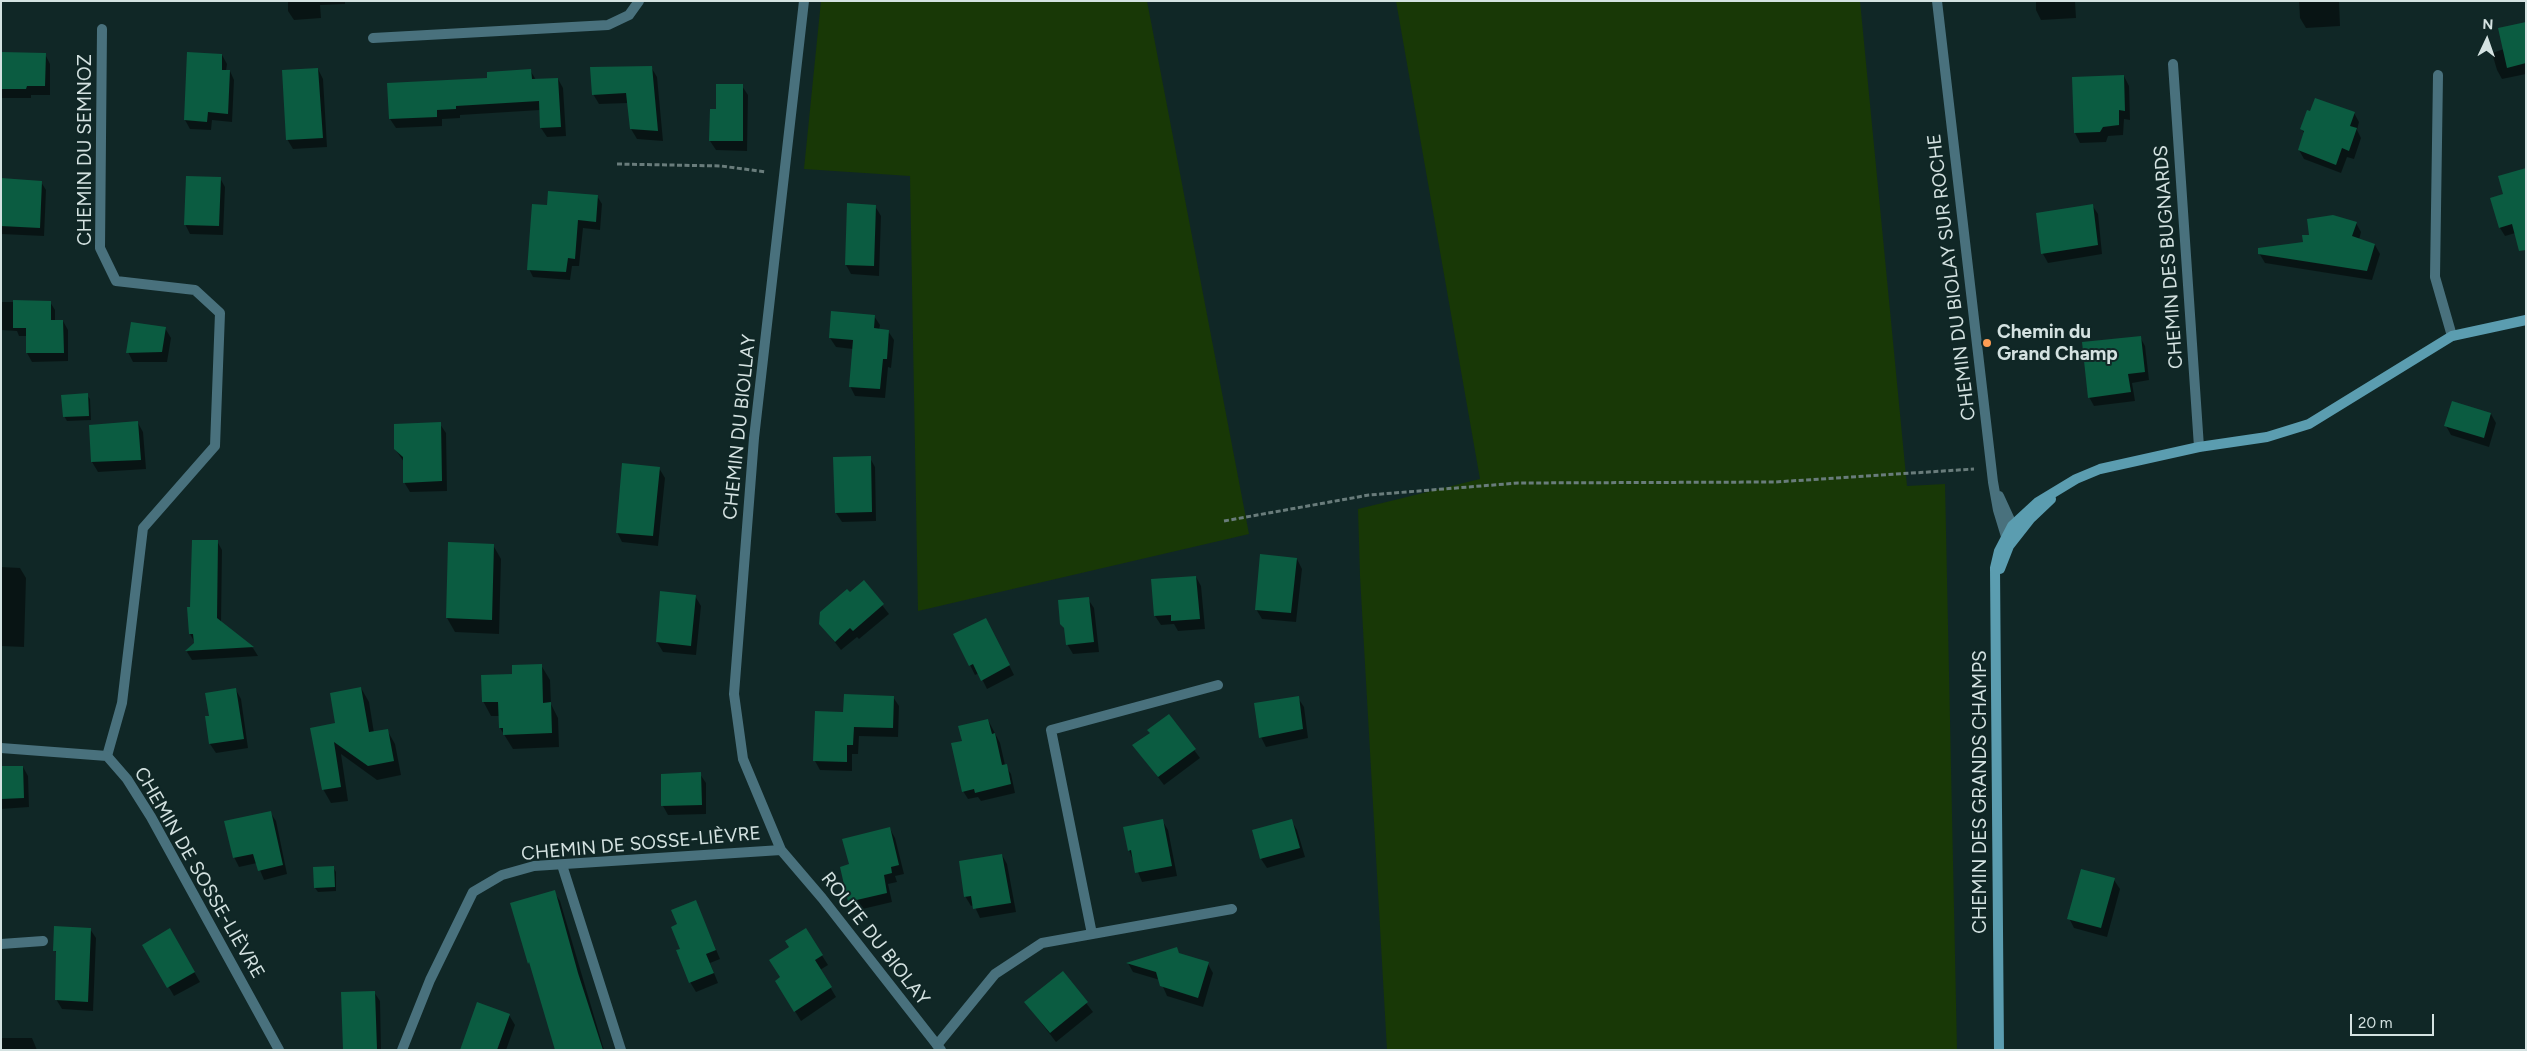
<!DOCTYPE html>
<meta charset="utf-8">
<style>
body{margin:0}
#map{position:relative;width:2527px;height:1051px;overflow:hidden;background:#102726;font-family:Figtree,sans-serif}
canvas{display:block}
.frame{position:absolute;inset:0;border:2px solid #d4e2e1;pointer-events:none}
.north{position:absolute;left:2462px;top:15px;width:50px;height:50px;-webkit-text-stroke:4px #102726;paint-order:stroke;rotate:3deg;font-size:14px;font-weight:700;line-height:20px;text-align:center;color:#d4e2e1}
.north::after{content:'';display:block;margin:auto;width:18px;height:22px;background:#d4e2e1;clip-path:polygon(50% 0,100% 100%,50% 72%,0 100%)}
.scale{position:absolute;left:2350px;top:1014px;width:84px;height:22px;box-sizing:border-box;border:2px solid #d4e2e1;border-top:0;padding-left:6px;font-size:15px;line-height:18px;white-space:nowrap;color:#d4e2e1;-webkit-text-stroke:4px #102726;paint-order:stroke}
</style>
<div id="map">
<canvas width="2527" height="1051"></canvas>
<div class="frame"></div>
<div class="north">N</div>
<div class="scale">20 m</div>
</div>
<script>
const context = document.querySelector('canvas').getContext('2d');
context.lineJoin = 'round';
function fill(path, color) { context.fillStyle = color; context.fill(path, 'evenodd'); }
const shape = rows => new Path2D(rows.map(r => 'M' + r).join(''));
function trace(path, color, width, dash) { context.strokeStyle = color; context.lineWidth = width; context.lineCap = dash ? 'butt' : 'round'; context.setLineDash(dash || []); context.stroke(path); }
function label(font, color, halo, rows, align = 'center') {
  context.font = font + ' Figtree,sans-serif'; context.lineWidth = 4; context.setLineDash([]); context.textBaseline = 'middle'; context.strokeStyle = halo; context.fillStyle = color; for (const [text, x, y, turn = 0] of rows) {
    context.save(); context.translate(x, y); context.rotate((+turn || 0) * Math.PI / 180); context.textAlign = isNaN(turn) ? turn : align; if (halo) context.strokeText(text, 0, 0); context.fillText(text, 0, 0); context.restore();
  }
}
fill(shape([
 [821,1,1147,1,1249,534,918,611,910,176,804,169],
 [1396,1,1860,1,1907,486,1945,484,1957,1050,1387,1050,1360,576,1358,509,1480,479]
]), '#183806');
fill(shape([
 [197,1,228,1,228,2],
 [288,1,345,1,345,4,320,5,321,18,294,20,288,11],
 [2036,1,2075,1,2076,18,2041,20,2036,10],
 [2299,1,2339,1,2340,26,2306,28,2300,18],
 [2526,23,2526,74,2502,79,2497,70,2492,53,2504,49],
 [189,53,222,55,227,64,226,71,230,71,234,80,232,122,212,120,211,130,190,129,185,120],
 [1,54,45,54,50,64,50,95,31,95,31,98,1,98],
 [651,67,657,77,663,141,637,139,631,129,628,103,599,104,593,94],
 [318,69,323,79,327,147,293,149,287,139],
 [530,70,536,80,558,79,563,88,566,136,547,137,541,128,540,110,460,115,460,118,442,119,442,126,396,128,390,119,488,79],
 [2124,76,2129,86,2130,120,2124,119,2123,135,2108,136,2106,142,2080,143,2075,133,2073,78],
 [742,86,748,95,747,151,716,150,710,141],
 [2354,113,2359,122,2357,130,2361,138,2354,159,2347,157,2341,173,2304,159,2299,150,2304,134,2302,129],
 [220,178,225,187,223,235,190,234,185,224],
 [1,180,41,182,46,190,44,236,1,234],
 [2505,195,2526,230,2505,236,2500,228],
 [597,196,602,204,600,230,583,228,579,266,572,266,570,280,533,277,529,269,548,206],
 [2092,205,2098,214,2102,254,2048,263,2043,254,2037,214],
 [875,206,881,216,879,276,851,274,846,265],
 [2356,223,2361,232,2359,240,2375,245,2380,254,2372,280,2265,263,2259,253,2304,243,2310,236],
 [1,302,50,302,55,310,55,321,63,321,68,330,68,361,32,362,27,353,27,336,19,336,17,331,1,330],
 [874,316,880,325,879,330,888,331,894,340,891,368,888,367,885,398,855,396,850,386,853,349,836,347,830,338],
 [165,328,171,338,167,362,133,362,128,352],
 [2140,337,2145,346,2149,380,2132,383,2135,401,2094,406,2089,397],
 [87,395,90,399,91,420,67,421,64,416],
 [2491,414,2496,423,2489,447,2451,435,2446,426],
 [138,423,143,432,146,469,98,472,92,462,90,426],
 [440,424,446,433,447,491,410,492,404,482,404,462,395,449],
 [870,458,875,467,876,521,842,522,836,513],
 [659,468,665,478,658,546,622,542,617,532],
 [217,541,222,550,221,623,253,648,258,656,192,660,187,652,195,643,190,634,192,608],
 [493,545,501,559,499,634,455,632,447,618],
 [1297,559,1302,569,1296,622,1262,619,1256,609],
 [1,567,20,568,26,578,24,647,1,646],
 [1196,577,1201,586,1205,629,1178,631,1174,624,1161,625,1155,616],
 [864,582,889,614,859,639,857,637,841,650,820,624],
 [695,596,701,606,696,655,663,652,657,642],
 [1088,599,1094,608,1099,652,1073,654,1067,644,1066,632,1062,624],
 [991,629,1014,675,987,689,979,673,975,675,970,665],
 [541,665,550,680,551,704,558,718,559,747,513,749,500,728,500,716,491,716,483,701,513,675],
 [361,688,369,702,374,733,387,730,395,744,401,775,377,780,341,754,348,801,331,803,323,789,337,724],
 [236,690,241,699,248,748,216,753,210,744,206,717,210,717],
 [893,697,899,706,898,737,859,736,858,754,852,754,852,771,820,770,815,761,816,712,844,713],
 [1298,698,1304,707,1308,738,1266,747,1261,737],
 [1169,716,1200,758,1164,785,1134,746,1151,734],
 [988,720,1000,743,1005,765,1011,774,1015,793,981,801,978,797,968,799,963,791,963,742],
 [1,767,23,767,28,776,29,807,1,809],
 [700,774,706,783,706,814,668,815,663,806],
 [270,812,276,821,287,874,264,880,257,863,239,867,234,857],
 [1162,820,1168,830,1177,876,1142,882,1129,850],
 [1291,820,1297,830,1305,857,1267,868,1261,859],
 [890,829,895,838,904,874,895,876,897,882,888,884,892,902,854,911,849,902,850,865],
 [1002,855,1007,864,1016,912,980,918,974,905,971,906,965,896],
 [333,867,336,872,336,891,318,892,315,888],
 [2114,880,2120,889,2107,937,2074,928,2069,918],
 [554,892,560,901,604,1050,562,1050],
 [696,902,720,959,710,963,718,983,696,992,690,982,681,950,678,925],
 [90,929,96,938,93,1011,62,1009,56,999,57,955,55,950],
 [170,930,200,982,174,996,144,945],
 [806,930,828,965,820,970,836,997,801,1021,782,990,790,948],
 [1177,949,1180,955,1208,964,1213,973,1203,1007,1167,996,1160,980,1133,972,1128,963],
 [1063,973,1093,1012,1056,1042,1026,1003],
 [374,992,380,1001,381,1050,345,1050],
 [509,1015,515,1025,506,1050,462,1050],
 [1,1038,32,1038,37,1050,1,1050]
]), '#0007');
fill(shape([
 [2526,22,2526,63,2507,68,2498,28],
 [1,52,46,53,45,86,27,86,26,89,1,89],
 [187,52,222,54,222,70,230,70,228,114,208,112,207,122,184,120],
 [652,66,658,131,630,129,626,93,592,95,590,67],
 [318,68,323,138,286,140,282,70],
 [531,69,532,79,558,78,561,127,540,128,539,101,456,106,456,109,437,110,437,117,389,119,387,83,487,78,487,72],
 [2124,75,2125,111,2119,110,2119,125,2103,127,2100,132,2074,133,2072,77],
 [716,84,743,84,743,141,709,141,710,109,716,109],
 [2315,98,2355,112,2350,126,2357,128,2349,151,2342,148,2336,165,2298,150,2304,131,2300,129,2307,110,2310,111],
 [2526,168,2526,250,2519,251,2512,224,2499,228,2490,198,2503,194,2498,176],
 [186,176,221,177,219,226,184,225],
 [1,178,42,181,40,228,1,226],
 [548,191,598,195,596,222,578,220,575,259,568,258,566,272,527,270,532,204,547,205],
 [847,203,876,205,874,266,845,265],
 [2093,204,2098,245,2041,254,2036,213],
 [2333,215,2357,222,2352,236,2375,244,2367,271,2258,254,2258,248,2303,242,2302,235,2309,235,2307,219],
 [13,300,51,301,51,320,63,320,64,353,26,353,26,328,13,328],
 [831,311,875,315,874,328,889,330,887,359,883,359,880,389,849,387,853,340,829,338],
 [131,322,166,327,162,352,126,353],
 [2141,336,2145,372,2128,374,2131,392,2088,398,2082,342],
 [88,393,89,416,63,417,61,395],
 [2452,401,2491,413,2484,438,2444,426],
 [138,421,141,460,91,462,89,425],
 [441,422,442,481,403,483,403,457,394,449,394,424],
 [871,456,872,512,835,513,833,457],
 [622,463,660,467,653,536,616,533],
 [192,540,218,540,217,618,254,647,185,651,194,643,193,634,189,634,187,607,190,607],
 [448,542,494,544,492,620,446,618],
 [1260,554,1297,558,1291,613,1255,610],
 [1196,576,1200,619,1171,621,1171,615,1154,616,1151,579],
 [864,580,884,604,853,631,850,628,835,642,819,624,820,612,847,589,850,592],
 [660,591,696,595,691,646,656,642],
 [1089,597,1094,642,1066,645,1064,628,1060,624,1058,600],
 [986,618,1010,665,981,681,973,664,969,666,953,634],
 [542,664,543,703,551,702,552,733,503,735,503,728,499,728,498,702,482,702,481,675,512,674,512,665],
 [361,687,369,732,388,729,394,761,368,766,334,742,341,787,322,790,310,728,335,723,330,693],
 [236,688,244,739,209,744,205,716,209,716,205,693],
 [844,694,894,696,893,728,854,727,853,745,847,745,847,762,813,761,815,711,843,712],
 [1299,696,1303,729,1259,738,1254,703],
 [1169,714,1196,749,1158,777,1132,745,1150,733,1147,730],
 [988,719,992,734,995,733,1002,765,1007,764,1011,784,975,793,974,789,962,792,951,743,962,741,958,726],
 [1,766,23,766,24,798,1,799],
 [701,772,702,805,661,806,661,774],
 [271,811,283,865,258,871,253,854,233,858,224,821],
 [1163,819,1172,866,1135,873,1131,850,1128,851,1123,827],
 [1292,819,1300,848,1260,859,1252,830],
 [890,827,899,865,891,867,892,873,884,875,887,893,848,902,840,867,849,864,842,839],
 [1002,854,1011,903,973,909,971,896,964,897,959,861],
 [334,866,335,887,314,888,313,867],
 [2081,869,2115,878,2101,928,2067,919],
 [555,890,578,973,603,1050,555,1050,529,962,528,964,510,903],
 [696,900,716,950,706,954,714,973,689,983,676,950,680,949,671,927,677,924,671,910],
 [54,926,91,928,88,1002,55,1000,56,951,53,951],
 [170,928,195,972,167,988,142,945],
 [806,928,823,955,815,960,832,987,794,1012,775,981,780,977,769,960,789,947,785,941],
 [1177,947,1179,953,1209,962,1198,998,1160,986,1156,972,1126,963],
 [1063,971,1088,1002,1050,1033,1024,1002],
 [375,991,377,1049,343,1050,341,992],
 [477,1002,510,1014,497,1050,460,1050]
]), '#0b5c41');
trace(shape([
 [617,164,721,166,766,172],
 [1224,521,1369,495,1518,483,1775,482,1974,469]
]), '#697c7b', 3, [5, 2.5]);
trace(shape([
 [102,29,100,248,116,281,195,290,220,313,215,446,143,528,122,703,107,756],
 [373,38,608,25,629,15,639,1],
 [2173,64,2199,447],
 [2438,75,2435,277,2452,336],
 [562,865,621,1050],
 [1092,934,1051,730,1218,685],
 [1,944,43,941],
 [937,1045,995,974,1042,943,1232,909]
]), '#49717d', 10);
trace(shape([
 [804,1,754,438,734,694,743,759,781,850,822,898,941,1050],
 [1937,1,1993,482,1998,510,2008,543],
 [1999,496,2016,533],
 [1,748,107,756,127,779,151,817,279,1050],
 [402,1050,430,980,473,892,502,875,534,866,781,850]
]), '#49717d', 10);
trace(shape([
 [2000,569,2009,546,2031,518,2051,499],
 [1999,1050,1995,568,1999,551,2012,526,2038,502,2076,479,2100,469,2199,447,2267,437,2309,424,2452,336,2526,320]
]), '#5b9db0', 10);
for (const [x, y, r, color] of [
 [1987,343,5,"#fd9d54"]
]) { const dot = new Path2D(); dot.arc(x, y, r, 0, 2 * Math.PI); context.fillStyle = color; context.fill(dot); trace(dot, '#102726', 2); }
label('19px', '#d4e2e1', '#102726', [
 ["CHEMIN DU SEMNOZ",85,150,-90],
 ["CHEMIN DES BUGNARDS",2169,257,-94],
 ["CHEMIN DU BIOLAY SUR ROCHE",1952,277,-97],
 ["CHEMIN DU BIOLLAY",740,427,-84],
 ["CHEMIN DES GRANDS CHAMPS",1980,792,-90],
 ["CHEMIN DE SOSSE-LIÈVRE",641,844,-5],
 ["CHEMIN DE SOSSE-LIÈVRE",199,873,60],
 ["ROUTE DU BIOLAY",875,939,52]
]);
label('bold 19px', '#d4e2e1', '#102726', [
 ["Chemin du",1997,332],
 ["Grand Champ",1997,354]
], 'left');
</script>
